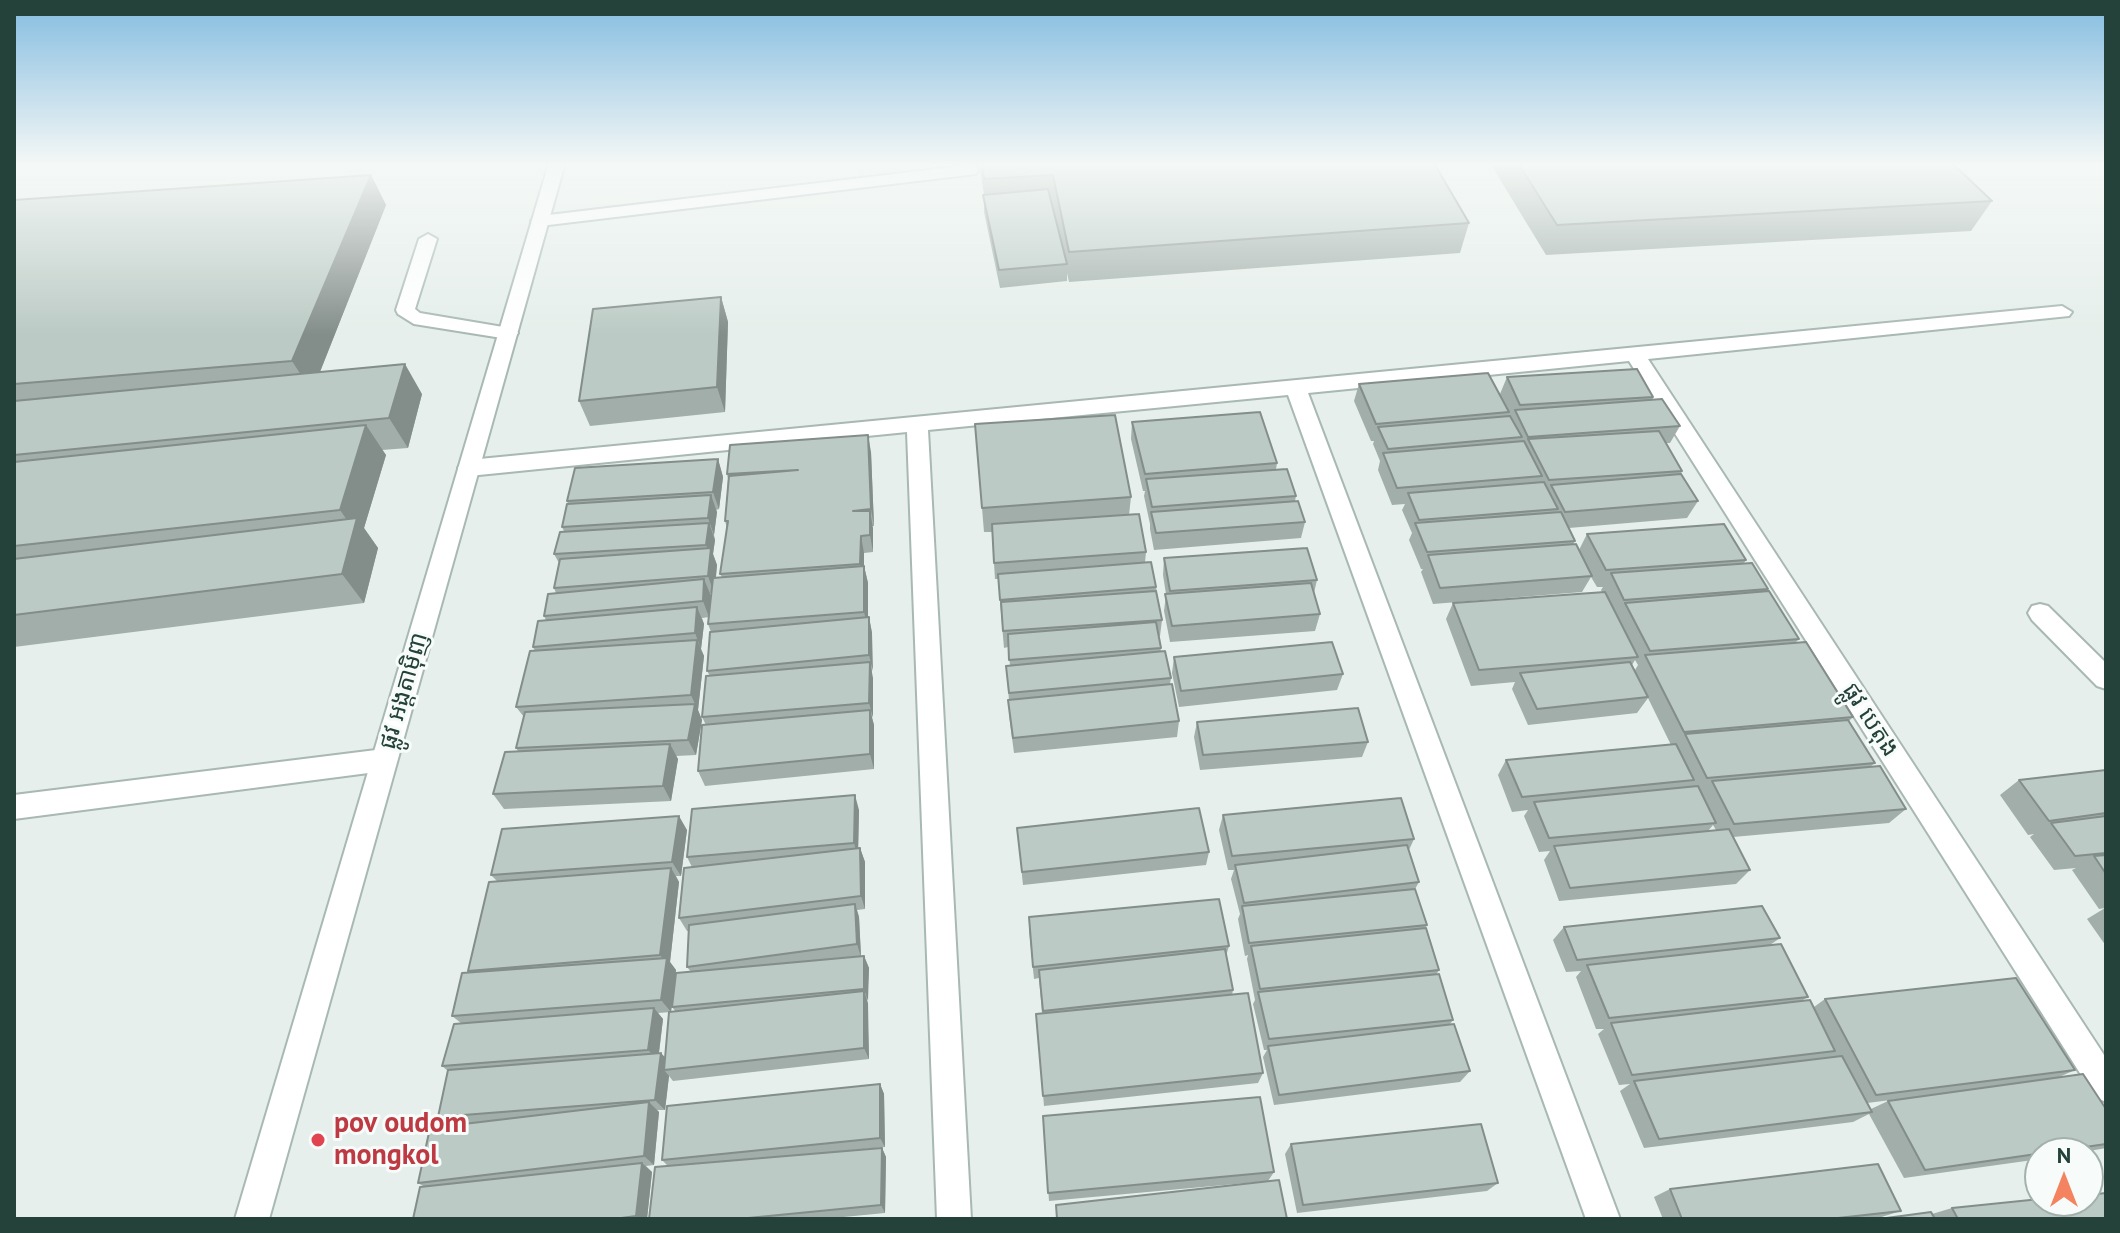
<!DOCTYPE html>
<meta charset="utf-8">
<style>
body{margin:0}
#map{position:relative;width:2120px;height:1233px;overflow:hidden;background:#e6efeb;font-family:"PT Sans",sans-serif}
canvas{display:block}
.frame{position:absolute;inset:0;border:16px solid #24423a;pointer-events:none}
.north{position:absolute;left:2024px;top:1137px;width:80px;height:80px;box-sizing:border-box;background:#f7fbf9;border:2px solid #a3b1ad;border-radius:50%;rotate:0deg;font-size:22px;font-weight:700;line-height:32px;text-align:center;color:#24423a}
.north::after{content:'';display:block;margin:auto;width:28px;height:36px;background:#f4845f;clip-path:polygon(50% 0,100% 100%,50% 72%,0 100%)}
</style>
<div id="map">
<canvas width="2120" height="1233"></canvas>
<div class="frame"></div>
<div class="north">N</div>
</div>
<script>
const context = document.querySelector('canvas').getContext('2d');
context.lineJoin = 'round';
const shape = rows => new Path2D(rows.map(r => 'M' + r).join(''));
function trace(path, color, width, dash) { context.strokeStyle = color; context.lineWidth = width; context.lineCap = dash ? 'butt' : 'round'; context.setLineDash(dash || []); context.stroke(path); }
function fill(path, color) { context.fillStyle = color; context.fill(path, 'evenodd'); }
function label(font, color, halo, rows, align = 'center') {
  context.font = font + ' "PT Sans","Noto Sans Khmer",sans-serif'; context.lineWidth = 6; context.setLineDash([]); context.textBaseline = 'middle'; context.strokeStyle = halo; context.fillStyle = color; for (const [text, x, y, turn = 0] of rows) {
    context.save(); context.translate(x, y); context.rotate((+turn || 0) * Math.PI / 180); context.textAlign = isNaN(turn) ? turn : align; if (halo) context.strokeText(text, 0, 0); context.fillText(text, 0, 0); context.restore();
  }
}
const service = shape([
 [970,165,976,166,978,170,976,174,540,226,531,221,540,216,970,165],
 [428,234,437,239,415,309,420,313,515,329,518,333,515,337,508,339,414,324,398,314,396,310,419,239,428,234]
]);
const minor = shape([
 [2062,306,2072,312,2069,316,1648,359,2106,1058,2106,1102,2095,1097,1629,361,1308,393,1620,1219,1586,1219,1288,395,928,430,971,1219,937,1219,907,432,469,476,461,473,458,468,461,463,469,460,2062,306],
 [2040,604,2048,606,2106,663,2106,689,2097,686,2032,620,2028,613,2032,606,2040,604],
 [384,749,393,752,397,760,393,768,384,771,14,819,14,795,384,749]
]);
const tertiary = shape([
 [549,163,565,163,269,1219,235,1219,549,163]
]);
trace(service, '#a8b8b2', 4);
trace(minor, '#a8b8b2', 4);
trace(tertiary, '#a8b8b2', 4);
fill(service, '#fff');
fill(minor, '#fff');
fill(tertiary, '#fff');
fill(shape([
 [979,163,1434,163,1469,223,1460,253,1069,282,1067,273,1067,281,1000,288,984,212,984,195],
 [1490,163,1952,163,1992,201,1971,231,1546,255],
 [371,175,386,205,320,372,422,394,408,448,382,450,386,455,364,528,378,548,364,603,14,647,14,200],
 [721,297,728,322,725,412,590,426,579,401],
 [1507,377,1653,397,1652,400,1680,426,1670,443,1666,443,1682,471,1681,474,1698,501,1687,518,1569,528,1575,541,1573,545,1579,550,1587,534,1746,560,1744,563,1768,589,1766,592,1799,639,1795,643,1853,717,1849,721,1875,763,1870,767,1906,809,1889,823,1733,837,1750,870,1736,884,1559,901,1544,860,1550,851,1539,852,1524,816,1528,810,1512,812,1498,775,1506,760,1671,745,1648,698,1637,713,1528,725,1512,689,1515,682,1471,686,1446,619,1453,603,1602,592,1601,590,1603,587,1597,587,1591,577,1582,592,1433,604,1421,572,1423,569,1421,569,1409,540,1412,533,1402,510,1405,504,1392,505,1378,470,1380,461,1373,444,1374,441,1371,441,1354,401,1359,384,1500,394],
 [1635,660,1638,665,1635,670,1632,665],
 [1713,825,1716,830,1708,831],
 [1132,422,1277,463,1276,469,1296,496,1295,501,1305,522,1301,538,1154,550,1150,529,1150,524,1144,496,1145,491,1143,491,1131,439],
 [975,424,1131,497,1129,515,1146,552,1145,562,1156,587,1162,620,1160,636,1159,636,1161,652,1171,678,1170,684,1179,721,1177,737,1014,753,1009,715,1009,700,1006,666,1010,665,1008,647,1004,648,998,579,995,579,992,532,984,532],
 [871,452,874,526,872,526,873,552,864,553,864,566,868,583,868,617,869,617,872,633,872,718,874,725,874,769,705,786,698,771,706,725,702,717,710,676,707,671,711,632,708,624,712,593,710,593,709,617,702,618,704,624,701,649,704,656,698,710,702,720,696,755,676,756,678,759,671,801,504,809,493,794,518,751,516,748,524,717,516,707,535,651,533,647,546,620,544,616,556,593,554,588,559,563,554,554,564,531,562,527,568,504,567,501,718,459,723,477,719,509,716,510,717,512,714,535,715,540,713,554,717,565,716,578,722,577,720,574,727,528,725,521,728,479,727,474],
 [1164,558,1317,580,1314,593,1320,614,1315,631,1170,642,1164,611,1166,594,1163,575],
 [1174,657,1343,674,1337,690,1179,707,1172,673],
 [1197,722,1368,742,1362,757,1200,770,1194,737],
 [2106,770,2106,946,2087,919,2105,908,2099,909,2072,870,2076,868,2054,870,2030,837,2034,834,2028,835,2000,795,2019,780],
 [859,810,858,848,860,848,865,862,865,909,857,910,859,917,861,956,864,956,869,968,867,1001,869,1059,673,1081,669,1076,665,1110,657,1110,659,1112,654,1165,646,1166,652,1172,647,1219,413,1219,425,1187,418,1183,450,1125,438,1117,448,1071,442,1066,461,1023,452,1016,470,973,468,971,497,881,491,875,687,830,681,876,676,876,679,882,670,962,676,970,671,1012,658,1013,663,1019,659,1053,665,1057,676,1012,672,1007,691,972,687,967,689,931,687,931,679,918,692,867,687,857],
 [1223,815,1414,839,1409,850,1419,882,1415,889,1427,925,1425,929,1439,970,1436,975,1453,1020,1450,1024,1470,1071,1460,1082,1274,1105,1263,1057,1267,1050,1264,1050,1253,1004,1255,1000,1247,959,1248,955,1245,956,1238,919,1240,914,1231,879,1234,870,1228,870,1219,830],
 [1017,828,1209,852,1206,865,1023,885],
 [1564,927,1780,938,1770,945,1808,997,1801,1001,1814,1007,1825,999,2075,1070,2059,1077,2106,1109,2106,1148,2078,1153,2040,1153,2040,1159,1904,1178,1869,1114,1853,1122,1644,1148,1620,1091,1630,1084,1619,1085,1598,1034,1604,1029,1596,1029,1576,977,1581,971,1566,972,1553,940],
 [1899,1099,1888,1101,1871,1109,1867,1103],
 [1029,930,1229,946,1226,956,1233,990,1232,995,1263,1073,1258,1083,1044,1106,1036,1014,1042,1013,1039,978,1034,979],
 [880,1084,884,1094,885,1147,834,1152,882,1148,886,1157,885,1213,823,1219,649,1219,668,1166,662,1160],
 [1043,1116,1274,1172,1268,1181,1049,1201],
 [1291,1144,1498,1183,1487,1191,1297,1213,1285,1154],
 [1670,1189,1901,1211,1875,1219,1663,1219,1654,1197],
 [1952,1208,2106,1219,1879,1219,1932,1214]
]), '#a1aea9');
fill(shape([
 [371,175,386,205,312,392,292,361],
 [721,297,728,322,725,412,717,387],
 [405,364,422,394,408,448,389,418],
 [366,425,386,455,364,528,378,548,364,603,342,574,354,530,340,510],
 [868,435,871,452,874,526,871,509],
 [718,459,723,477,719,509,713,492],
 [711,495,717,512,714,535,708,518],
 [870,511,873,528,873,552,870,535],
 [709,523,715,540,713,554,717,565,714,593,708,576,710,556,706,545],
 [861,536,864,553,864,580,860,564],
 [864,566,868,583,868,628,864,612],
 [704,579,711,596,709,617,703,601],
 [697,607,704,624,701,649,695,633],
 [869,617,872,633,873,671,869,655],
 [697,640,704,656,698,710,702,720,696,755,688,740,695,704,691,695],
 [870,662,873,678,873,718,869,703],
 [870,710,874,725,874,769,870,754],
 [670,744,678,759,671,801,663,786],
 [855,795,859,810,858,857,854,843],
 [679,816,687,830,681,876,672,862],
 [860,848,865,862,865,909,861,896],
 [671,868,679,882,670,962,676,970,671,1012,661,1000,666,963,660,955],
 [855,904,859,917,861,957,857,944],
 [864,956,869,968,868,1001,864,989],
 [864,991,868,1003,869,1059,864,1048],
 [654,1008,663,1019,658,1060,648,1050],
 [661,1053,671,1064,664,1070,669,1076,665,1110,655,1100],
 [880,1084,884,1094,885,1147,880,1138],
 [649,1102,659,1112,654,1165,644,1156],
 [882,1148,886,1157,885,1213,881,1205],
 [642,1163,652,1172,647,1219,640,1219,636,1216]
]), '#838d89');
const building = shape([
 [982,163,1434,163,1469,223,1069,252,1053,175,984,179,982,163],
 [1518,163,1952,163,1992,201,1557,225,1518,163],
 [371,175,292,361,14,384,14,200,371,175],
 [1048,189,1067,264,999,270,983,195,1048,189],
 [721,297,717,387,579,401,593,309,721,297],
 [405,364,389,418,14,455,14,401,405,364],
 [1637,369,1653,397,1520,405,1507,377,1637,369],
 [1488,373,1509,412,1376,424,1359,384,1488,373],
 [1662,399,1680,426,1528,437,1515,410,1662,399],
 [1260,412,1277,463,1145,474,1132,422,1260,412],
 [1115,415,1131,497,982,508,975,424,1115,415],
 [1510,416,1522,437,1388,449,1378,427,1510,416],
 [366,425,340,510,14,546,14,462,366,425],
 [1659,431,1682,471,1549,480,1528,439,1659,431],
 [868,435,871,509,853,511,870,511,870,535,861,536,860,564,720,574,728,521,725,521,729,476,798,470,727,474,730,445,868,435],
 [1524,441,1542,476,1397,488,1383,453,1524,441],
 [718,459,713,492,567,501,575,468,718,459],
 [1287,469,1296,496,1152,507,1146,479,1287,469],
 [1681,474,1698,501,1565,512,1551,485,1681,474],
 [1544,482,1558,509,1419,520,1408,493,1544,482],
 [711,495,708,518,562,527,567,504,711,495],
 [1298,501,1305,522,1156,533,1151,512,1298,501],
 [1561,512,1575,541,1427,552,1415,523,1561,512],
 [1139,514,1146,552,994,563,992,524,1139,514],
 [357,518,342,574,14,615,14,559,357,518],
 [709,523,706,545,554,554,560,532,709,523],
 [1724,524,1746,560,1606,570,1587,534,1724,524],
 [1576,544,1592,576,1440,588,1428,555,1576,544],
 [711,548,708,576,554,588,560,559,711,548],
 [1307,548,1317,580,1170,591,1164,558,1307,548],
 [1151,562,1156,587,1000,600,998,574,1151,562],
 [1752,563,1768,589,1624,600,1611,573,1752,563],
 [864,566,864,612,708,624,713,578,864,566],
 [704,579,703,601,544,616,548,594,704,579],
 [1311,583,1320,614,1172,626,1165,594,1311,583],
 [1156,591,1162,620,1003,631,1001,602,1156,591],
 [1769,591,1799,639,1650,651,1625,603,1769,591],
 [1605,592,1638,657,1479,670,1453,603,1605,592],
 [697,607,695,633,533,647,538,621,697,607],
 [869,617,869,655,707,671,710,632,869,617],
 [1156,622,1161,648,1009,660,1008,634,1156,622],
 [697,640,691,695,516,707,530,651,697,640],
 [1332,642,1343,674,1181,691,1174,657,1332,642],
 [1806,642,1853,717,1684,732,1645,655,1806,642],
 [1165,651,1171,678,1009,693,1006,666,1165,651],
 [870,662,869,703,702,717,706,676,870,662],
 [1630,662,1648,697,1537,709,1520,673,1630,662],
 [1172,684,1179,721,1013,738,1008,700,1172,684],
 [695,704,688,740,516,748,525,712,695,704],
 [1358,708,1368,742,1203,755,1197,722,1358,708],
 [870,710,870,754,698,771,702,725,870,710],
 [1848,720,1875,763,1707,778,1685,734,1848,720],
 [670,744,663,786,493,794,505,752,670,744],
 [1676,744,1694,780,1522,797,1506,760,1676,744],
 [1880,766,1906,809,1734,824,1712,781,1880,766],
 [2106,770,2106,813,2049,821,2019,780,2106,770],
 [1698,786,1716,823,1549,838,1534,802,1698,786],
 [855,795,854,843,687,857,692,809,855,795],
 [1401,798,1414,839,1232,856,1223,815,1401,798],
 [1199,808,1209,852,1022,872,1017,828,1199,808],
 [679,816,672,862,491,875,502,829,679,816],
 [2106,816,2106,853,2075,856,2051,823,2106,816],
 [1729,829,1750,870,1570,888,1554,846,1729,829],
 [1407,845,1419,882,1244,903,1235,865,1407,845],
 [860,848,861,896,679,918,684,868,860,848],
 [2106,855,2106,874,2094,856,2106,855],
 [671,868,660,955,468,971,489,882,671,868],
 [1415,889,1427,925,1249,943,1242,906,1415,889],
 [1219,899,1229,946,1033,967,1029,917,1219,899],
 [855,904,857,944,687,967,689,925,855,904],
 [1762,906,1780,938,1577,960,1564,927,1762,906],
 [1426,928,1439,970,1260,989,1251,946,1426,928],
 [1781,944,1808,997,1609,1018,1587,965,1781,944],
 [1225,949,1233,990,1043,1011,1039,970,1225,949],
 [864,956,864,989,672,1007,676,973,864,956],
 [667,958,661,1000,452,1016,462,973,667,958],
 [1439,974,1453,1020,1269,1039,1258,992,1439,974],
 [2016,978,2075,1070,1876,1095,1825,999,2016,978],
 [864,991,864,1048,664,1070,669,1012,864,991],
 [1248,993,1263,1073,1043,1096,1036,1014,1248,993],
 [1810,1000,1835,1051,1632,1075,1611,1023,1810,1000],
 [654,1008,648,1050,442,1066,454,1024,654,1008],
 [1454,1024,1470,1071,1279,1095,1268,1046,1454,1024],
 [661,1053,655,1100,438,1117,448,1070,661,1053],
 [1842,1056,1872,1112,1659,1139,1634,1081,1842,1056],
 [2083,1074,2106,1109,2106,1144,1925,1170,1888,1101,2083,1074],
 [880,1084,880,1138,662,1160,667,1106,880,1084],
 [1260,1097,1274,1172,1048,1193,1043,1116,1260,1097],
 [649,1102,644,1156,418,1183,430,1128,649,1102],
 [1481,1124,1498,1183,1303,1205,1291,1144,1481,1124],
 [882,1148,881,1205,738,1219,649,1219,655,1167,882,1148],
 [642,1163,636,1216,614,1219,413,1219,420,1187,642,1163],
 [1878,1164,1901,1211,1829,1219,1682,1219,1670,1189,1878,1164],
 [1279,1180,1287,1219,1057,1219,1056,1205,1279,1180],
 [2106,1193,2106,1219,1958,1219,1952,1208,2040,1199,2040,1201,2088,1201,2088,1195,2106,1193],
 [1931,1212,1935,1219,1879,1219,1931,1212]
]);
fill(building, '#bbcac4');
trace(building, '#838d89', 2);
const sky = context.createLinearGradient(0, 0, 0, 335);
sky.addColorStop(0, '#84bce0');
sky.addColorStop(0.49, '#f4f8f6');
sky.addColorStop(1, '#f4f8f600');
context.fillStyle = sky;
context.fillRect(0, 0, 2120, 335);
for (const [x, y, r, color] of [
 [318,1140,8,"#e0444e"]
]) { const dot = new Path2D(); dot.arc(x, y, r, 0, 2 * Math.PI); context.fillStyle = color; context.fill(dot); trace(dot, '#f7fbf9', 3); }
label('24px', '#24423a', '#f7fbf9', [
 ["ផ្លូវ អង្តតាម៉ិញ",404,691,-74],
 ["ផ្លូវ បេតុង",1870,720,57]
]);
label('bold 28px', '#be3a42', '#f7fbf9', [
 ["pov oudom",334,1124],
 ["mongkol",334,1156]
], 'left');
</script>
